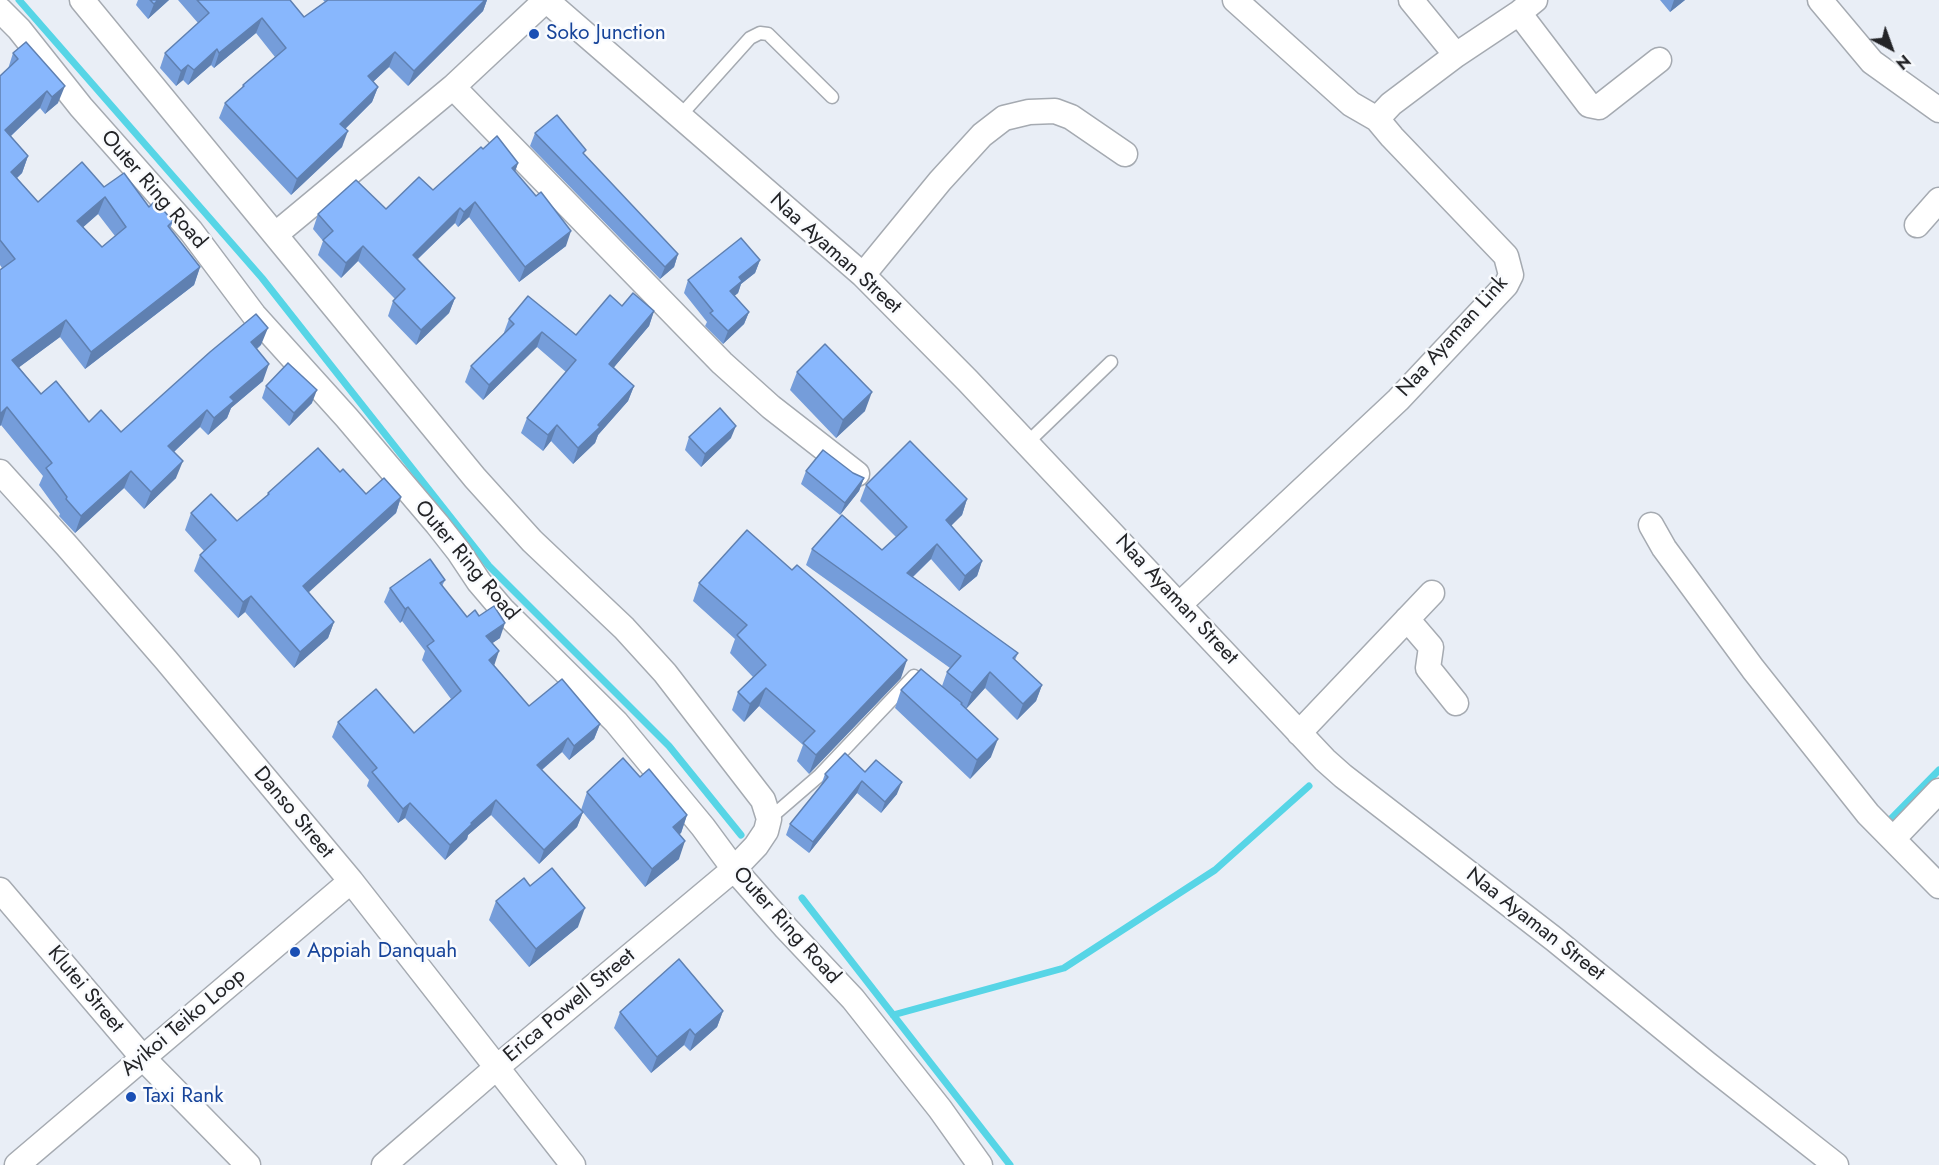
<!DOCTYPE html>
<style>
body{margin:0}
#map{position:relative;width:1939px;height:1165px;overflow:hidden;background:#e9eef6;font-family:Jost,sans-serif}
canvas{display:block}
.north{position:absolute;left:1861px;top:18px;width:60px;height:60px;-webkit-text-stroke:4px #f9fbfe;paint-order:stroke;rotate:139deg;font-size:16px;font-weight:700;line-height:24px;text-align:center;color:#232427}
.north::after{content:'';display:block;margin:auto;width:21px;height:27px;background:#232427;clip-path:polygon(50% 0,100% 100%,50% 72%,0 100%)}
</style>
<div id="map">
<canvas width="1939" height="1165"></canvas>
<div class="north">N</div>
</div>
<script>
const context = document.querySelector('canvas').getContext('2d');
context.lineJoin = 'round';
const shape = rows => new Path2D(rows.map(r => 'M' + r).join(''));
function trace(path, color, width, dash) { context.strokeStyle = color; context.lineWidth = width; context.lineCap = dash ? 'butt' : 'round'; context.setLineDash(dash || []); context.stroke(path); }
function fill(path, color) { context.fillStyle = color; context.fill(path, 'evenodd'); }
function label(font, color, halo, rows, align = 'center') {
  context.font = font + ' Jost,sans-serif'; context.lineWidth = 5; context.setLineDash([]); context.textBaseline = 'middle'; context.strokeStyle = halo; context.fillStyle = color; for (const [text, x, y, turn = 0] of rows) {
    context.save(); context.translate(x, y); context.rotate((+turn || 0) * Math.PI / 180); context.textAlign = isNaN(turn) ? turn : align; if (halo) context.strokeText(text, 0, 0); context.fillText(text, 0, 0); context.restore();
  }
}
trace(shape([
 [19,0,262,278,489,566,669,746,741,835],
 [1884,826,1939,770],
 [802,898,1010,1165],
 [893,1015,1064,968,1215,870,1309,786]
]), '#57d5e6', 7);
const lane = shape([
 [680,116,750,38,760,33,768,34,832,97],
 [1027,443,1111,362],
 [769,819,820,775,914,676,927,687]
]);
const street = shape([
 [82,0,475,478,532,541,624,628,665,673,763,800,769,819,766,831,756,846,734,869,496,1068,384,1165],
 [546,0,863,275,968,381,1325,760,1343,776,1554,939,1706,1063,1836,1165],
 [1235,0,1351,104,1377,119],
 [1411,0,1456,55],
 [1820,0,1872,62,1939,110],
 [0,10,19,29,81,107,191,231,254,315,347,418,437,524,459,552,479,582,502,609,616,722,703,827,734,869,786,928,853,999,940,1109,980,1165],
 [1519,13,1589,105,1599,107,1659,60],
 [453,87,722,363,771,407,857,474],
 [1917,225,1939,200],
 [276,234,453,87,546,0],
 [863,275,940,181,982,135,1004,118,1029,112,1055,111,1071,117,1125,154],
 [0,472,67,546,166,660,351,881,573,1165],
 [1651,525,1664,548,1753,669,1868,814,1939,886],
 [1180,604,1398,400,1506,285,1511,275,1506,256,1392,137,1377,119,1391,104,1456,55,1519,13,1535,0],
 [1407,619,1431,647,1428,668,1456,703],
 [1299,733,1432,593],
 [1893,839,1939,791],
 [0,890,143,1058,248,1165],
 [17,1165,351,881]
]);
trace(lane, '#a5aab1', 15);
trace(street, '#a5aab1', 27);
trace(lane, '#fff', 12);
trace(street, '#fff', 24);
fill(shape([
 [138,0,169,0,148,19,136,5],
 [178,0,290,0,304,17,325,2,323,0,487,0,483,11,408,86,389,67,373,82,378,87,372,102,345,129,342,147,291,195,219,118,225,103,242,88,243,85,275,57,256,33,214,68,211,65,188,85,183,80,176,86,160,68,165,53,198,23],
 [1660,0,1685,0,1670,12],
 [13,53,58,103,45,114,40,108,11,136,28,156,22,173,17,178,38,202,104,187,149,207,173,221,170,229,200,267,194,285,85,369,60,337,19,367,41,394,89,422,121,432,261,345,257,349,263,381,231,408,227,418,208,435,200,427,174,452,176,478,144,509,124,488,75,533,59,516,60,514,39,485,43,476,1,425,0,426,0,270,2,268,0,265,0,76,8,69],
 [98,214,115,236,102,247,83,227],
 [535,133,678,254,674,267,660,279,530,146],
 [483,149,518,163,515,171,566,246,519,282,469,217,458,227,455,223,418,259,455,298,449,313,416,345,388,316,393,301,395,299,358,261,341,278,318,255,323,241,313,229,318,214,386,209,433,190],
 [760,260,755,273,741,284,738,293,734,296,749,312,744,324,723,344,705,326,707,322,684,293,688,280],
 [622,306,654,311,649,326,614,367,634,386,628,401,598,435,595,443,573,464,551,441,543,451,521,433,527,418,566,372,537,347,483,400,465,382,471,366,503,335,509,319,576,335],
 [797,372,865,411,836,438,790,390],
 [266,386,312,403,289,426,262,398],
 [689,437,731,438,701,467,685,450],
 [806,471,853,473,864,478,859,491,840,515,801,484],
 [340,472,366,494,401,497,396,513,308,592,334,622,328,638,294,668,245,612,238,618,194,571,200,555,204,551,185,530,191,513,237,521,267,496,268,493],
 [866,485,967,499,962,515,951,525,982,561,977,576,959,591,931,559,913,577,1018,653,1015,660,1042,685,1036,701,1017,720,985,688,966,709,991,757,970,779,895,708,901,690,942,686,947,672,950,668,806,565,812,549,882,550,896,537,860,501],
 [445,580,442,586,467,617,479,616,500,638,492,643,494,665,529,706,600,724,594,739,569,760,562,752,542,770,583,812,577,827,539,864,491,815,468,835,467,839,445,860,405,818,398,823,367,786,369,780,332,737,338,722,414,733,451,699,422,660,425,651,402,621,400,623,384,602,390,588],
 [699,583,901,678,809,774,797,761,803,745,759,706,744,722,732,710,738,692,753,677,730,653,735,639,693,601],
 [865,772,897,794,881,813,857,793,809,853,786,835,790,824,821,785,825,774],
 [587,792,687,815,681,833,679,834,679,859,645,887,581,810],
 [530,886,578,927,529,967,489,920,496,901],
 [723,1011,717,1027,690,1051,684,1045,651,1073,614,1028,620,1012]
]), '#759dda');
fill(shape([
 [158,0,169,0,148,19,154,4],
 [485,0,487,0,483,11,408,86,414,71],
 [1674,0,1685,0,1670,12],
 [262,18,256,33,214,68,219,53],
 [217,49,211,65,188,85,194,70],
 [395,52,389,67,362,92,368,76],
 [188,65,183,80,176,86,181,71],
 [65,86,58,103,45,114,52,97],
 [378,87,372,102,335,139,340,124],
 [47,91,40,108,0,146,5,130],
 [348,131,342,147,291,195,297,179],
 [28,156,22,173,5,189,11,172],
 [518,163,513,178,512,168],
 [105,197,98,214,71,238,77,221],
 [475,202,469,217,458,227,464,212],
 [460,208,455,223,407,269,413,255],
 [571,231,566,246,519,282,525,267],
 [363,246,358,261,341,278,346,263],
 [678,254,674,267,660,279,665,267],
 [760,260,755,273,741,284,738,293,725,304,730,291,739,277],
 [200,267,194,285,85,369,91,352],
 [455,298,449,313,416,345,421,330],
 [654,311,649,326,604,379,609,364],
 [749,312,744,324,723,344,728,331],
 [66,320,60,337,6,377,12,360],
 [268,328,261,345,244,359,251,342],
 [542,332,537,347,483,400,489,385],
 [269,364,263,381,231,408,227,418,208,435,214,418,230,397],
 [634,386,628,401,598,435,595,443,573,464,578,448],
 [317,390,312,403,289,426,294,413],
 [872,392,865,411,836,438,843,420],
 [7,407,1,425,0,426,0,414],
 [207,410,200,427,162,463,168,446],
 [557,425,551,441,543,451,548,435],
 [736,426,731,438,701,467,705,454],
 [183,461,176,478,144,509,151,492],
 [131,471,124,488,75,533,81,516],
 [864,478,859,491,840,515,845,503],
 [401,497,396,513,297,603,303,586],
 [967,499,962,515,941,536,946,520],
 [937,544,931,559,901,588,907,573],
 [982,561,977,576,959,591,965,576],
 [251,596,245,612,238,618,243,602],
 [408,607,402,621,400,623,405,609],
 [334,622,328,638,294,668,300,652],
 [505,623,500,638,481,651,486,636],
 [499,651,494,666,489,660],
 [907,660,901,678,809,774,816,755],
 [990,672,985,688,966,709,972,693],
 [1042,685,1036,701,1017,720,1023,704],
 [766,688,759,706,744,722,750,704],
 [600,724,594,739,569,760,574,746],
 [568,738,562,752,531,779,537,765],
 [998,739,991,757,970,779,977,760],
 [862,781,857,793,809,853,813,842],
 [902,782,897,794,881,813,885,802],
 [496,800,491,815,468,835,467,839,445,860,450,845,471,823],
 [410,803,405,818,398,823,403,809],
 [583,812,577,827,539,864,544,850],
 [687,815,681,833,666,844,673,827],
 [685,841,679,859,645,887,652,869],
 [585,908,578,927,529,967,536,949],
 [723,1011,717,1027,690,1051,695,1035],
 [690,1029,684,1045,651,1073,657,1057]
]), '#5f80b1');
const building = shape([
 [150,0,158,0,154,4,150,0],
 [197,0,290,0,304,17,328,0,485,0,414,71,395,52,368,76,378,87,340,124,348,131,297,179,225,103,244,86,243,85,286,48,262,18,219,53,217,49,194,70,188,65,181,71,165,53,209,13,197,0],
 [26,42,65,86,52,97,47,91,5,130,28,156,11,172,38,202,82,162,104,187,124,173,149,207,155,201,173,221,168,226,200,267,91,352,66,320,12,360,41,394,56,381,89,422,101,410,121,432,210,352,256,314,268,328,251,342,269,364,230,397,234,401,214,418,207,410,168,446,183,461,151,492,131,471,81,516,66,499,67,497,46,468,52,463,7,407,0,414,0,270,15,259,0,240,0,76,18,59,13,53,26,42],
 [105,197,126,227,102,247,77,221,105,197],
 [557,115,586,150,583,153,678,254,665,267,535,133,557,115],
 [497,136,518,163,512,168,536,196,541,192,571,231,525,267,475,202,464,212,460,208,413,255,455,298,421,330,393,301,405,289,363,246,346,263,323,240,333,231,318,214,356,180,386,209,419,177,433,190,481,147,483,149,497,136],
 [741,238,760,260,739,277,742,281,730,291,749,312,728,331,710,313,713,311,688,280,741,238],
 [633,293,654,311,609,364,634,386,598,425,600,427,578,448,557,425,548,435,527,418,576,360,542,332,489,385,471,366,514,324,509,319,528,296,576,335,610,295,622,306,633,293],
 [825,344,872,392,843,420,797,372,825,344],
 [288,363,317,390,294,413,266,386,288,363],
 [720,408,736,426,705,454,689,437,720,408],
 [910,441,967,499,946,520,982,561,965,576,937,544,907,573,1018,653,1013,658,1042,685,1023,704,990,672,972,693,947,672,961,656,812,549,842,515,882,550,907,527,866,485,910,441],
 [318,448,340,472,343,469,366,494,384,478,401,497,303,586,334,622,300,652,251,596,243,602,200,555,216,540,191,513,211,494,237,521,269,494,268,493,318,448],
 [823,450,853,473,864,478,845,503,806,471,823,450],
 [747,530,792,570,797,565,907,660,816,755,803,743,815,731,766,688,750,704,738,692,766,665,737,635,747,625,699,583,747,530],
 [430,559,445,580,440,583,467,617,475,610,479,616,494,606,505,623,486,636,499,651,489,660,529,706,562,679,600,724,574,746,568,738,537,765,583,812,544,850,496,800,471,823,472,824,450,845,410,803,403,809,372,772,377,768,338,722,376,689,414,733,461,691,427,646,434,641,408,607,405,609,390,588,430,559],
 [921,669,962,703,961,704,998,739,977,760,901,690,921,669],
 [845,753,865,772,876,760,902,782,885,802,862,781,813,842,790,824,828,777,825,774,845,753],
 [623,758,640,777,649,769,687,815,673,827,685,841,652,869,587,792,623,758],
 [552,868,585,908,536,949,496,901,524,878,530,886,552,868],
 [679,959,723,1011,695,1035,690,1029,657,1057,620,1012,679,959]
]);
fill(building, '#88b7fd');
trace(building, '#5f80b1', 1.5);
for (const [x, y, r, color] of [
 [534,34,6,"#1a4fb4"],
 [295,952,6,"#1a4fb4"],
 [131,1097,6,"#1a4fb4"]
]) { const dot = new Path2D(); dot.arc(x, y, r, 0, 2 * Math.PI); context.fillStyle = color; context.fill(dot); trace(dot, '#f9fbfe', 2); }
label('21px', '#164399', '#f9fbfe', [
 ["Soko Junction",546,34],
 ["Appiah Danquah",307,952],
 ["Taxi Rank",143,1097]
], 'left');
label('21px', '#232427', '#f9fbfe', [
 ["Outer Ring Road",153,190,49],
 ["Naa Ayaman Street",835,254,42],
 ["Naa Ayaman Link",1453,337,-48],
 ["Outer Ring Road",466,561,50],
 ["Naa Ayaman Street",1176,600,47],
 ["Danso Street",293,813,50],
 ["Naa Ayaman Street",1535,925,38],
 ["Outer Ring Road",786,926,48],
 ["Klutei Street",85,990,50],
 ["Erica Powell Street",570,1006,-40],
 ["Ayikoi Teiko Loop",184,1023,-40]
]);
</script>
